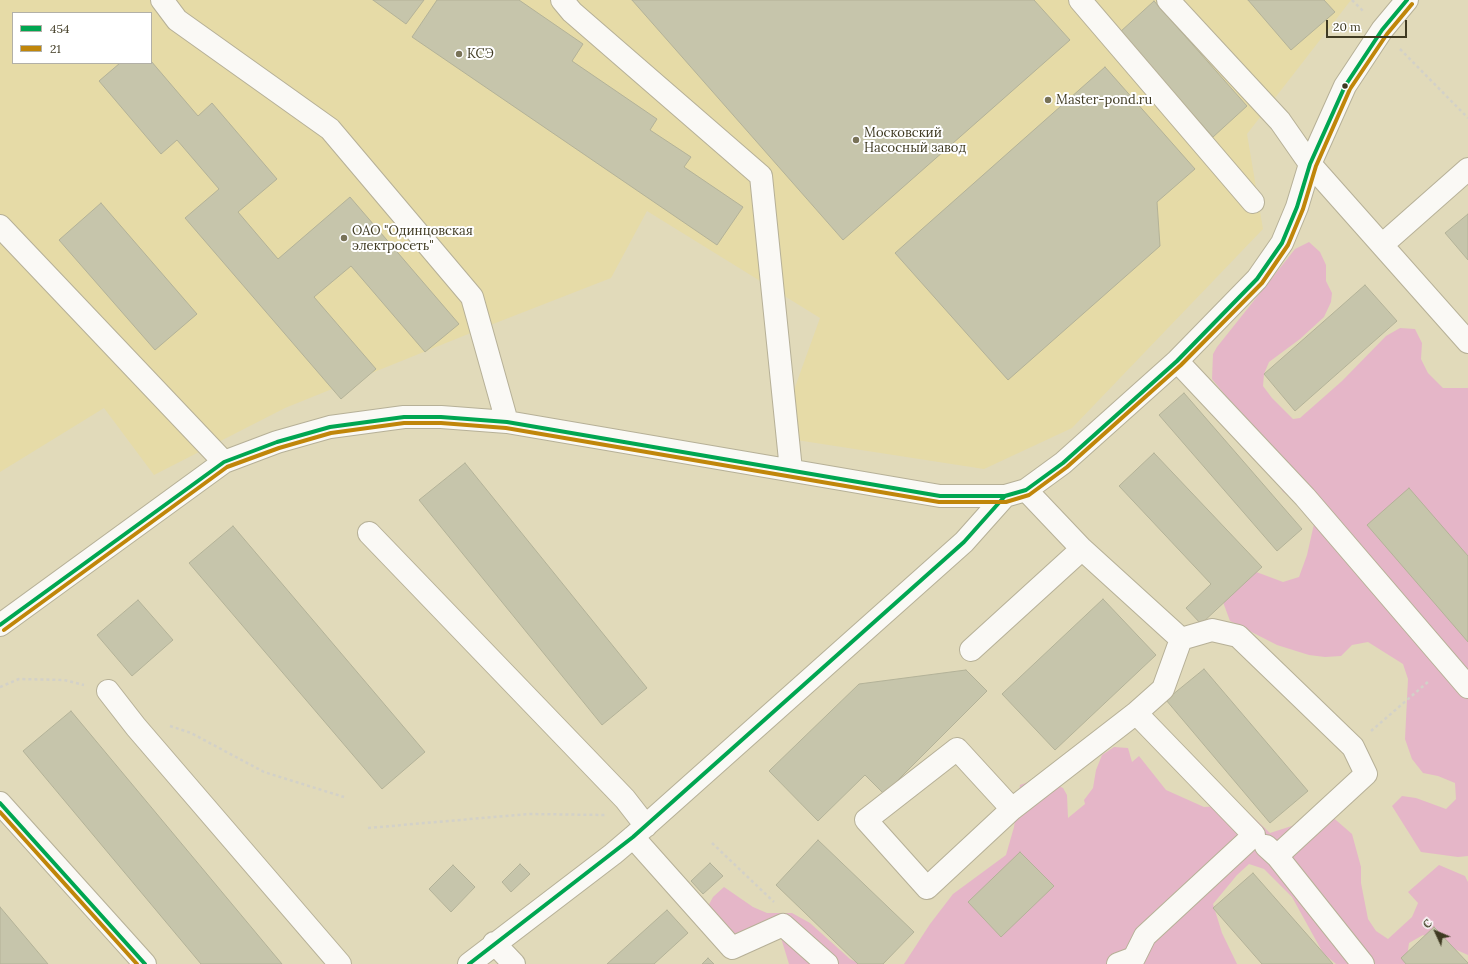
<!DOCTYPE html>
<meta charset="utf-8">
<style>
body{margin:0}
#map{position:relative;width:1468px;height:964px;overflow:hidden;background:#e1daba;font-family:Lora,serif}
canvas{display:block}
.legend{position:absolute;left:12px;top:12px;width:140px;height:52px;box-sizing:border-box;background:#fff;border:1px solid #b2b0a7;margin:0;padding:5px 7px;list-style:none;font-size:12px;color:#3f3a22}
.legend li{display:flex;align-items:center;gap:8px;height:20px}
.legend b{width:20px;border:1px solid #b2b0a7}
.north{position:absolute;left:1416px;top:912px;width:40px;height:40px;-webkit-text-stroke:3px #fff;paint-order:stroke;rotate:314deg;font-size:11px;font-weight:700;line-height:16px;text-align:center;color:#3f3a22}
.north::after{content:'';display:block;margin:auto;width:14px;height:18px;background:#3f3a22;clip-path:polygon(50% 0,100% 100%,50% 72%,0 100%)}
.scale{position:absolute;left:1326px;top:20px;width:81px;height:18px;box-sizing:border-box;border:2px solid #3f3a22;border-top:0;padding-left:5px;font-size:12px;line-height:14px;white-space:nowrap;color:#3f3a22;-webkit-text-stroke:3px #fff;paint-order:stroke}
</style>
<div id="map">
<canvas width="1468" height="964"></canvas>
<ul class="legend">
<li><b style="height:5px;background:#00a651"></b>454</li>
<li><b style="height:5px;background:#c0860a"></b>21</li>
</ul>
<div class="north">С</div>
<div class="scale">20 m</div>
</div>
<script>
const context = document.querySelector('canvas').getContext('2d');
context.lineJoin = 'round';
function fill(path, color) { context.fillStyle = color; context.fill(path, 'evenodd'); }
const shape = rows => new Path2D(rows.map(r => 'M' + r).join(''));
function trace(path, color, width, dash) { context.strokeStyle = color; context.lineWidth = width; context.lineCap = dash ? 'butt' : 'round'; context.setLineDash(dash || []); context.stroke(path); }
function label(font, color, halo, rows, align = 'center') {
  context.font = font + ' Lora,serif'; context.lineWidth = 4; context.setLineDash([]); context.textBaseline = 'middle'; context.strokeStyle = halo; context.fillStyle = color; for (const [text, x, y, turn = 0] of rows) {
    context.save(); context.translate(x, y); context.rotate((+turn || 0) * Math.PI / 180); context.textAlign = isNaN(turn) ? turn : align; if (halo) context.strokeText(text, 0, 0); context.fillText(text, 0, 0); context.restore();
  }
}
fill(shape([
 [0,0,1351,0,1247,134,1263,229,1072,428,984,469,777,437,820,318,647,211,611,278,493,324,285,408,154,475,104,408,0,472],
 [13,13,151,13,151,63,13,63]
]), '#e6dba7');
fill(shape([
 [1309,242,1320,252,1326,265,1326,281,1332,293,1331,302,1324,317,1300,339,1269,362,1264,374,1263,386,1272,398,1293,419,1300,418,1342,381,1386,336,1400,328,1415,329,1422,343,1421,359,1428,373,1443,388,1468,388,1468,856,1458,857,1421,852,1392,806,1402,796,1416,798,1446,809,1456,799,1455,783,1438,776,1423,773,1412,759,1405,739,1408,679,1403,664,1368,642,1352,645,1341,656,1325,657,1309,655,1277,645,1230,621,1213,575,1251,570,1283,582,1299,577,1307,555,1314,524,1298,501,1283,492,1266,460,1251,427,1212,379,1213,354,1217,347,1295,249],
 [1114,747,1128,748,1132,762,1139,756,1166,790,1204,807,1222,806,1251,815,1270,833,1329,814,1352,834,1361,867,1361,883,1368,919,1376,931,1388,939,1412,917,1418,903,1408,892,1439,865,1465,876,1468,882,1468,955,1423,935,1409,943,1406,964,1336,964,1323,953,1292,897,1264,869,1249,864,1237,875,1213,904,1222,933,1237,964,904,964,930,924,953,894,1006,855,1014,827,1020,785,1034,780,1049,781,1063,788,1067,795,1068,818,1085,804,1084,800,1093,788,1096,770,1102,755],
 [724,887,753,907,767,913,792,913,810,923,850,959,860,964,789,964,781,938,732,936,705,912,713,897]
]), '#e5b6c8');
const building = shape([
 [373,0,424,0,406,24,373,0],
 [437,0,519,0,583,44,572,61,657,119,650,130,691,157,684,167,743,207,717,245,412,37,437,0],
 [632,0,1034,0,1070,40,843,240,632,0],
 [1248,0,1324,0,1335,12,1291,50,1248,0],
 [1154,1,1247,106,1213,137,1120,32,1154,1],
 [151,61,198,116,212,103,277,179,238,212,278,259,350,197,459,324,425,352,351,266,314,297,376,369,341,399,185,218,219,189,177,140,161,154,99,81,120,63,151,63,151,61],
 [1105,67,1195,169,1157,202,1160,246,1008,380,895,253,1105,67],
 [101,203,197,314,155,350,59,240,101,203],
 [1468,214,1468,260,1445,233,1468,214],
 [1365,285,1397,321,1295,411,1264,374,1365,285],
 [1184,393,1302,529,1277,551,1159,415,1184,393],
 [1154,453,1262,567,1201,624,1186,608,1211,584,1119,486,1154,453],
 [465,463,647,688,602,725,419,500,465,463],
 [1409,488,1468,556,1468,642,1367,525,1409,488],
 [233,526,425,752,382,789,189,563,233,526],
 [1103,599,1156,655,1055,750,1002,694,1103,599],
 [138,600,173,640,132,676,97,635,138,600],
 [1204,669,1308,791,1270,823,1166,700,1204,669],
 [966,670,987,691,884,794,865,775,818,821,769,771,859,684,966,670],
 [71,711,282,964,201,964,23,751,71,711],
 [818,840,914,932,883,964,858,964,776,885,818,840],
 [1020,852,1054,886,1001,937,968,902,1020,852],
 [710,863,723,876,703,894,691,881,710,863],
 [520,864,530,874,511,892,502,882,520,864],
 [453,865,475,887,451,912,429,889,453,865],
 [1253,873,1333,964,1262,964,1213,908,1253,873],
 [0,907,48,964,0,964,0,907],
 [667,910,688,933,654,964,607,964,667,910],
 [1434,927,1468,963,1468,964,1406,964,1401,958,1434,927],
 [708,958,714,964,702,964,708,958]
]);
fill(building, '#c6c5ab');
trace(building, '#b3b298', 1);
const minor = shape([
 [162,0,177,20,330,129,472,297,507,422],
 [562,0,572,12,761,176,791,470],
 [1080,0,1253,202],
 [1168,0,1280,121,1310,164,1468,342],
 [0,226,224,462],
 [1382,245,1468,169],
 [1177,361,1305,497,1468,687],
 [1026,490,1082,549,1181,639,1163,689,1136,713,1254,835,1145,936,1134,958,1118,964],
 [369,533,625,799,646,826],
 [0,625,224,462,277,442,330,427,404,417,441,417,507,422,940,496,1005,496,1026,490,1063,463,1177,361,1257,279,1282,243,1297,207,1310,164,1345,86,1382,30,1407,0],
 [1181,639,1212,630,1238,636,1353,747,1366,774,1277,856],
 [971,650,1082,549],
 [108,691,136,727,340,964],
 [0,803,145,964],
 [1012,809,927,888,866,820,957,749,1012,809,1136,713],
 [633,837,732,948,783,925,827,964],
 [1266,846,1277,856,1363,964],
 [494,943,514,964],
 [469,964,613,854,633,837,964,542,1005,496]
]);
trace(minor, '#b6b097', 24);
trace(shape([
 [1352,0,1364,12],
 [1400,49,1468,118],
 [0,687,19,679,64,680,84,685],
 [170,726,191,733,264,772,344,797],
 [1371,731,1429,681],
 [368,828,528,814,606,815],
 [712,843,774,902]
]), '#d3d1c8', 2.5, [3, 3]);
trace(minor, '#faf9f5', 22);
trace(shape([
 [0,625,224,462,277,442,330,427,404,417,441,417,507,422,940,496,1005,496,1026,490,1063,463,1177,361,1257,279,1282,243,1297,207,1310,164,1345,86,1382,30,1407,0],
 [0,803,145,964],
 [469,964,633,837,964,542,1005,496]
]), '#00a651', 4);
trace(shape([
 [4,630,227,467,279,448,331,433,404,423,441,423,506,428,939,502,1006,502,1029,495,1067,467,1181,365,1262,283,1288,245,1303,209,1316,166,1350,89,1387,34,1412,4],
 [0,812,137,964]
]), '#c0860a', 4);
for (const [x, y, r, color] of [
 [459,54,4,"#787257"],
 [1345,86,3.5,"#3f3a22"],
 [1048,100,4,"#787257"],
 [856,140,4,"#787257"],
 [344,238,4,"#787257"]
]) { const dot = new Path2D(); dot.arc(x, y, r, 0, 2 * Math.PI); context.fillStyle = color; context.fill(dot); trace(dot, '#fff', 1.5); }
label('13px', '#3f3a22', '#fff', [
 ["КСЭ",467,54],
 ["Master-pond.ru",1056,100],
 ["Московский",864,133],
 ["Насосный завод",864,148],
 ["ОАО \"Одинцовская",352,231],
 ["электросеть\"",352,246]
], 'left');
</script>
